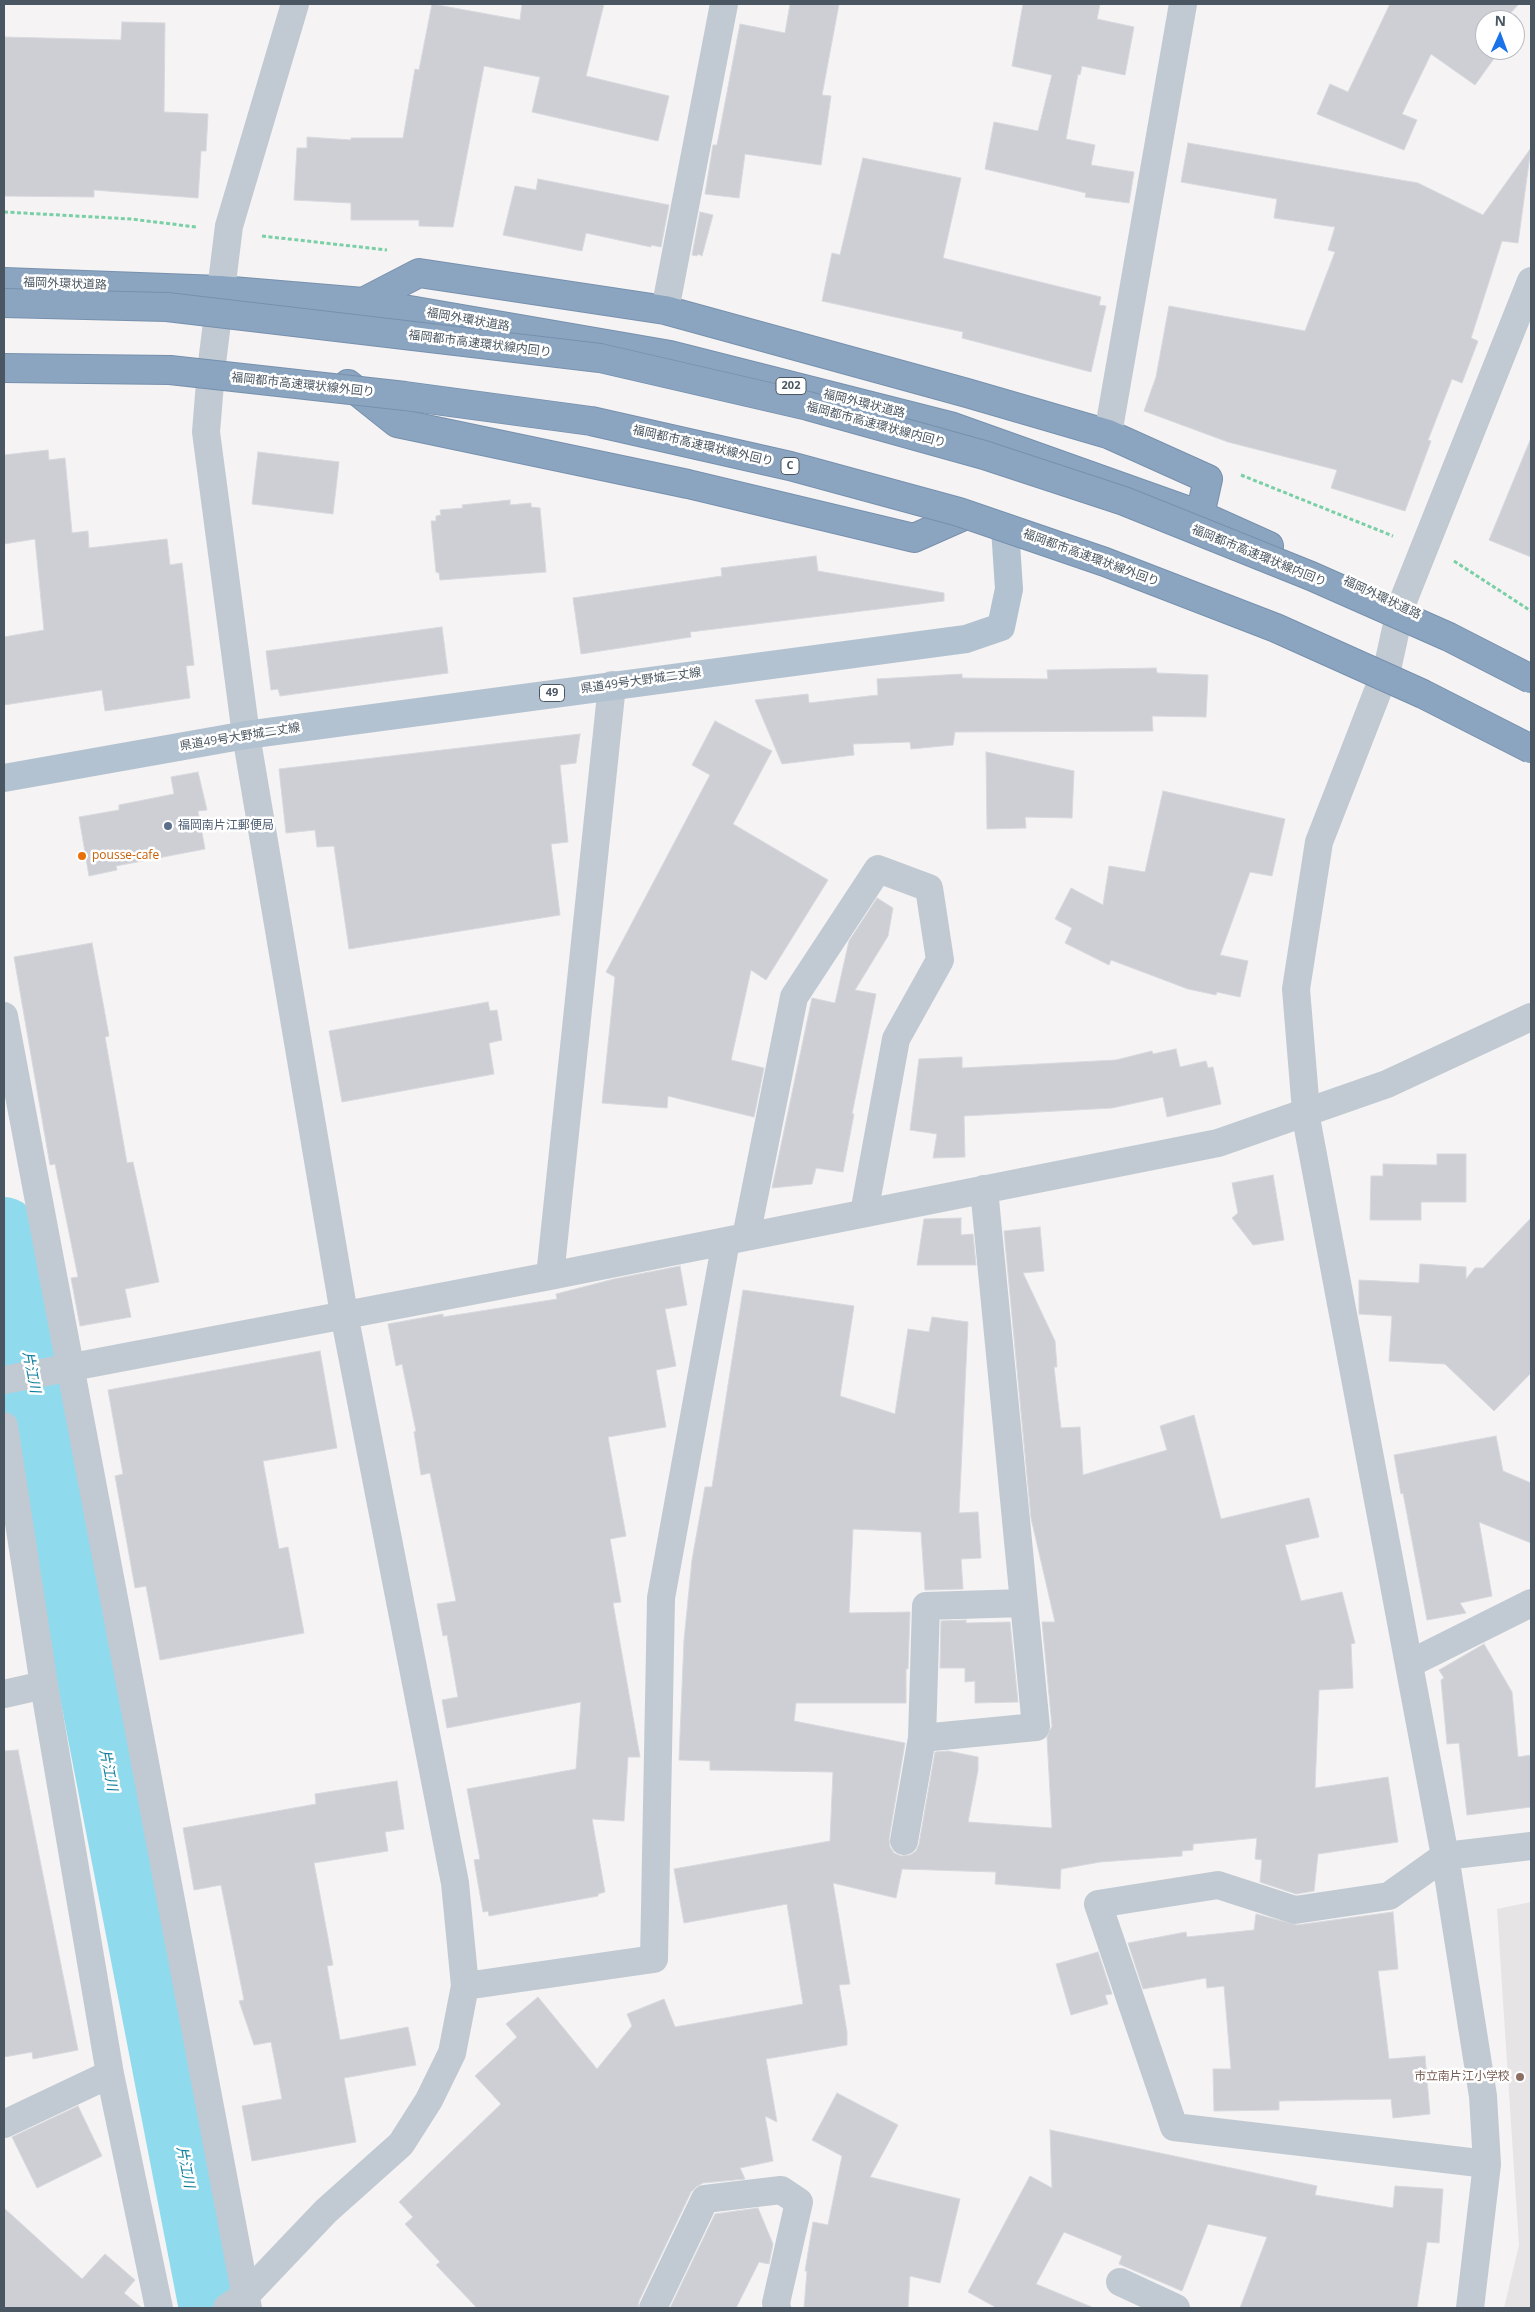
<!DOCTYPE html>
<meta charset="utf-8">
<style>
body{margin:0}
#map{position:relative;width:1535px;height:2312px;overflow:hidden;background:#f5f3f3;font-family:"Open Sans",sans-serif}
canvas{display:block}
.frame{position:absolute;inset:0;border:5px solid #4a5661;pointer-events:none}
.north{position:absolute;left:1475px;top:10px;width:50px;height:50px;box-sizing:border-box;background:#fff;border:1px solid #b7bbc0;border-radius:50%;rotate:2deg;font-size:14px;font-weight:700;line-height:20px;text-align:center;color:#4a5661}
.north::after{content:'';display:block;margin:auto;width:18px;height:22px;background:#1a73e8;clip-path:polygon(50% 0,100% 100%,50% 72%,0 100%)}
</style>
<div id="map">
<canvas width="1535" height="2312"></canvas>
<div class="frame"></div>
<div class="north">N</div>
</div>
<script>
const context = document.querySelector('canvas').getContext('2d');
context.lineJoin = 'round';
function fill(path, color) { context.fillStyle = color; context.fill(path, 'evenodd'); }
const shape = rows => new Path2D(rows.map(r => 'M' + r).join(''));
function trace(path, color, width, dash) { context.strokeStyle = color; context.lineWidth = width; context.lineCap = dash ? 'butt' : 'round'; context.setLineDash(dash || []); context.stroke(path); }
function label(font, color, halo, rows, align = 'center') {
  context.font = font + ' "Open Sans","Noto Sans JP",sans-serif'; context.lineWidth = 5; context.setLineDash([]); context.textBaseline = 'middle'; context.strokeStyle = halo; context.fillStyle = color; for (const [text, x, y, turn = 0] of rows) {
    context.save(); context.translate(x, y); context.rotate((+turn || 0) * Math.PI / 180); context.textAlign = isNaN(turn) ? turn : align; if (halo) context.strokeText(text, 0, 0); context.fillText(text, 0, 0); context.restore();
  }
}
fill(shape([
 [1531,1902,1531,2308,1504,2308,1519,2245,1497,1909]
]), '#e6e4e5');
trace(shape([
 [4,1231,213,2308]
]), '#90daee', 68);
const building = shape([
 [432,4,520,20,522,4,604,4,586,76,669,96,658,141,532,112,540,77,484,66,453,227,419,226,419,220,351,220,351,203,294,200,297,148,307,148,307,137,351,140,351,138,403,138,415,69,419,70,432,4],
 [790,4,839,4,822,95,831,96,821,165,745,154,739,198,705,194,713,145,717,145,740,24,785,33,790,4],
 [1023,4,1100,4,1097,19,1134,27,1125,75,1082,66,1080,75,1078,74,1066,139,1095,145,1091,165,1134,172,1129,203,1085,197,1086,193,985,169,994,122,1038,131,1052,75,1012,66,1023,4],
 [1390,4,1519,4,1504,20,1485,20,1485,50,1494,50,1498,53,1475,85,1431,54,1402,114,1417,120,1404,150,1317,114,1330,84,1348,92,1390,4],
 [122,22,165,23,164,112,208,114,206,151,201,151,198,198,94,190,94,197,4,196,4,37,121,40,122,22],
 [1188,143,1418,183,1483,215,1531,148,1518,243,1502,241,1471,338,1478,341,1462,383,1452,379,1428,440,1431,441,1405,511,1331,488,1337,470,1228,442,1144,411,1156,377,1169,306,1305,331,1335,252,1328,250,1335,227,1274,218,1277,199,1181,182,1188,143],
 [863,158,961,178,943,258,1101,297,1099,305,1106,306,1091,372,962,338,963,332,822,301,832,253,840,255,863,158],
 [538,179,669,205,661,247,651,245,651,247,586,233,582,251,503,235,515,186,536,190,538,179],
 [700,212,713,215,702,256,698,254,697,256,692,255,700,212],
 [1531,438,1531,557,1489,540,1531,438],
 [48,450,49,460,65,458,72,533,88,531,89,548,167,539,170,565,182,563,194,665,186,666,190,698,105,711,102,690,4,705,4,637,44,630,35,539,4,544,4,455,48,450],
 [258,452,339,462,333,514,252,504,258,452],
 [510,500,510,505,531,503,531,507,540,508,546,572,440,580,439,573,436,572,431,521,436,521,436,516,441,515,440,510,463,508,462,505,510,500],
 [816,556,818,571,944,593,944,601,690,632,691,637,581,654,573,598,722,576,721,568,816,556],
 [442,627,448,673,280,696,278,689,271,690,266,651,442,627],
 [1156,668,1157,673,1208,675,1206,717,1152,716,1153,731,955,732,953,745,911,749,910,742,853,744,854,755,782,764,755,700,808,694,809,703,878,695,877,679,962,674,962,678,1048,679,1047,670,1156,668],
 [715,721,772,751,733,824,828,880,766,980,751,970,731,1060,764,1068,754,1117,668,1096,667,1108,602,1103,615,977,606,972,710,775,692,765,715,721],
 [580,734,576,763,560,765,568,842,551,844,560,915,349,949,334,846,317,847,315,830,286,833,279,769,580,734],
 [986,752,1074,771,1072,818,1025,817,1026,828,987,829,986,752],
 [198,772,207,810,198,811,205,849,116,866,117,870,89,876,79,817,119,810,119,805,174,794,171,777,198,772],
 [1163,791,1285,819,1272,876,1250,872,1220,955,1248,961,1240,997,1217,992,1216,995,1188,989,1111,960,1109,965,1065,943,1072,928,1055,919,1071,888,1103,905,1109,866,1145,872,1163,791],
 [877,898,893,908,888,936,855,990,876,994,852,1114,854,1114,843,1172,816,1168,812,1184,772,1188,812,998,835,1003,849,941,877,898],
 [92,943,109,1036,105,1037,127,1163,133,1162,159,1282,125,1289,131,1317,80,1326,71,1278,78,1277,55,1164,50,1165,14,957,92,943],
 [488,1002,490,1011,497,1010,502,1040,489,1043,494,1074,342,1102,329,1031,488,1002],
 [1176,1049,1180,1067,1206,1061,1208,1068,1213,1067,1221,1104,1167,1117,1163,1097,1112,1108,964,1116,965,1157,933,1158,937,1134,910,1130,919,1059,962,1057,962,1068,1116,1060,1152,1051,1153,1054,1176,1049],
 [1437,1154,1466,1154,1466,1202,1421,1202,1421,1220,1370,1220,1371,1176,1383,1176,1383,1164,1437,1165,1437,1154],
 [1273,1175,1284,1240,1253,1245,1232,1218,1238,1213,1232,1183,1273,1175],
 [961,1218,961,1235,973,1234,976,1265,917,1265,924,1219,961,1218],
 [1531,1218,1531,1373,1494,1411,1445,1364,1389,1361,1392,1316,1359,1314,1359,1280,1419,1283,1420,1264,1466,1267,1466,1279,1475,1268,1483,1268,1531,1218],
 [1040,1227,1044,1271,1023,1273,1055,1341,1057,1367,1054,1367,1061,1428,1080,1427,1083,1475,1167,1450,1160,1426,1194,1415,1221,1519,1309,1498,1319,1537,1285,1545,1301,1601,1342,1592,1355,1643,1351,1644,1353,1688,1319,1690,1315,1788,1388,1777,1398,1842,1318,1854,1314,1891,1296,1894,1260,1882,1262,1860,1255,1859,1257,1838,1193,1844,1193,1850,1182,1851,1182,1856,1100,1862,1061,1869,1060,1889,995,1884,996,1872,902,1869,896,1898,833,1883,850,1984,839,1985,847,2032,847,2045,766,2059,777,2122,765,2116,773,2161,740,2168,745,2179,703,2183,696,2187,691,2192,639,2301,638,2308,477,2308,436,2265,440,2262,405,2224,413,2217,399,2202,501,2104,475,2076,517,2037,506,2024,538,1997,597,2069,632,2026,627,2014,664,1999,675,2027,803,2004,787,1904,684,1923,674,1869,830,1841,833,1772,710,1770,710,1761,679,1760,684,1640,692,1560,705,1487,712,1487,743,1290,854,1306,840,1396,895,1414,908,1329,929,1332,932,1317,968,1322,959,1513,978,1512,981,1558,961,1559,963,1589,925,1590,921,1532,853,1529,849,1613,910,1612,908,1669,906,1669,906,1703,796,1703,794,1721,905,1743,889,1839,890,1847,894,1853,901,1856,910,1855,916,1851,919,1844,935,1752,948,1751,978,1757,978,1770,968,1822,1052,1828,1047,1737,1052,1726,1042,1622,1055,1622,1031,1518,1004,1231,1040,1227],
 [680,1266,687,1305,665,1309,676,1366,656,1370,666,1427,608,1437,626,1536,610,1539,621,1602,613,1603,640,1757,628,1757,624,1821,592,1819,605,1892,598,1894,598,1896,489,1916,488,1911,483,1912,474,1860,480,1859,467,1789,576,1769,581,1702,447,1728,442,1700,458,1697,447,1635,443,1636,437,1604,456,1601,430,1473,421,1475,414,1432,416,1431,402,1364,396,1366,388,1324,443,1314,443,1317,557,1299,556,1294,614,1279,680,1266],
 [320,1351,337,1448,263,1461,279,1549,288,1547,304,1633,160,1660,146,1586,135,1588,115,1476,123,1474,108,1390,320,1351],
 [1496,1436,1503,1471,1531,1483,1531,1543,1479,1522,1492,1596,1460,1603,1466,1613,1427,1620,1403,1493,1401,1494,1394,1455,1496,1436],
 [966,1620,966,1623,1010,1622,1018,1702,975,1703,975,1681,965,1682,965,1668,940,1668,941,1621,966,1620],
 [1484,1644,1512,1692,1518,1757,1531,1755,1531,1807,1467,1815,1459,1743,1447,1744,1441,1680,1444,1678,1439,1670,1484,1644],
 [18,1750,78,2050,33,2059,32,2052,4,2057,4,1751,18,1750],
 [397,1781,404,1829,385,1832,388,1851,314,1863,333,1965,327,1966,340,2040,408,2027,416,2065,344,2078,356,2142,252,2161,242,2106,282,2099,271,2042,254,2045,239,2001,244,2000,221,1885,194,1890,183,1828,316,1804,315,1794,397,1781],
 [1393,1912,1398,1969,1378,1971,1389,2059,1425,2056,1430,2114,1393,2118,1391,2099,1279,2101,1279,2110,1214,2111,1213,2069,1231,2069,1224,1986,1207,1988,1206,1978,1143,1989,1128,1943,1186,1932,1187,1937,1254,1930,1256,1914,1297,1925,1393,1912],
 [1098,1952,1112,1994,1105,1995,1108,2004,1071,2015,1056,1964,1098,1952],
 [837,2093,898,2125,870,2177,960,2199,940,2283,910,2276,908,2308,804,2308,807,2271,805,2271,813,2222,828,2225,842,2156,812,2140,837,2093],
 [78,2106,102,2156,37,2188,12,2137,78,2106],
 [1050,2130,1317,2186,1315,2195,1393,2208,1395,2186,1443,2189,1439,2243,1427,2242,1417,2308,1240,2308,1267,2237,1208,2224,1182,2291,1119,2264,1122,2256,1064,2232,1036,2284,1094,2308,997,2308,968,2292,1030,2176,1052,2188,1050,2130],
 [4,2208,82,2279,105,2254,135,2280,124,2293,142,2308,4,2308,4,2208],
 [758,2208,773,2244,769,2264,759,2262,736,2308,670,2308,715,2214,758,2208]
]);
fill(building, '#cdcfd5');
trace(building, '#d7d9de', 1);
const highway = shape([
 [4,282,220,290,363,302,670,355,950,426,1200,515,1269,546],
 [363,302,419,273,665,310,967,393,1108,434,1208,479,1200,515],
 [348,384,397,423,688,484,914,538,966,515]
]);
trace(highway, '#7690ad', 30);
trace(shape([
 [4,212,131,219,196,227],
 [262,236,387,250],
 [1241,475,1393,536],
 [1454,561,1531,611]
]), '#7ad0a6', 3, [4, 2.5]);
trace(shape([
 [665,310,724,4],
 [1108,434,1183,4],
 [4,1016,248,2308],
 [746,1237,794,997,878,869,929,888,940,960,896,1039,864,1213],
 [550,1276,612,685],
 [4,1380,550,1276,1218,1143,1387,1084,1531,1017],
 [4,1426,44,1685,110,2074,159,2308],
 [1409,1664,1531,1603],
 [4,1694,44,1685],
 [922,1738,1036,1727,984,1189],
 [904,1841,922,1738,926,1606,1024,1603],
 [465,1986,654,1959,661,1598,726,1241],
 [4,2124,110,2074],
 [1487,2164,1174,2127,1098,1904,1218,1885,1295,1910,1389,1896,1445,1856,1531,1846],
 [1120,2282,1176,2308],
 [227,2308,245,2296,326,2211,401,2144,429,2100,452,2053,465,1986,455,1883,344,1314,246,735,206,432,211,371,229,226,295,4],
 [653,2308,705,2199,781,2190,799,2202,776,2303,777,2308],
 [1470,2308,1487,2164,1483,2096,1445,1856,1307,1123,1296,989,1319,842,1388,665,1401,606,1531,281]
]), '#c1cad2', 28);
trace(shape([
 [4,778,246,735,966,639,1001,627,1009,589,1005,528]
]), '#b3c2d1', 28);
trace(highway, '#8ba5c1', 28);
const highwayBridge = shape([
 [4,303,167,307,600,358,808,406,984,455,1124,501,1311,576,1449,637,1531,679],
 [4,368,170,370,405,396,591,421,790,466,959,512,1105,562,1276,628,1423,694,1531,749]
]);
trace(highwayBridge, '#7690ad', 30, []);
trace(highwayBridge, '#8ba5c1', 28);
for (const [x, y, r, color] of [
 [168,826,5,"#5c6f8a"],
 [82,856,5,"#e8710a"],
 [1520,2077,5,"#8d6e63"]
]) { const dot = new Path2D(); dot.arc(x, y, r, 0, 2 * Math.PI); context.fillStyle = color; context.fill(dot); trace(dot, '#fff', 2); }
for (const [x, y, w] of [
 [791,386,30],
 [790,466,18],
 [552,693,25]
]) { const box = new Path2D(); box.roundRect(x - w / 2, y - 8.5, w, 17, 4); context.fillStyle = '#fff'; context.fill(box); trace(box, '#4a5661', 1); }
label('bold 11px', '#4a5661', null, [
 ["202",791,386],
 ["C",790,466],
 ["49",552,693]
]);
label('12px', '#4a5661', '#fff', [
 ["福岡外環状道路",65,284,2],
 ["福岡外環状道路",468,320,10],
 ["福岡都市高速環状線内回り",480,344,7],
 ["福岡都市高速環状線外回り",303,385,6],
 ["福岡外環状道路",864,404,14],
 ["福岡都市高速環状線内回り",876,425,15],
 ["福岡都市高速環状線外回り",703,446,13],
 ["福岡都市高速環状線内回り",1259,556,22],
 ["福岡都市高速環状線外回り",1091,558,20],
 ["福岡外環状道路",1382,598,25],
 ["県道49号大野城二丈線",641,681,-8],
 ["県道49号大野城二丈線",240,737,-9]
]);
label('12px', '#4e5e75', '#fff', [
 ["福岡南片江郵便局",178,826]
], 'left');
label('12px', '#c56008', '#fff', [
 ["pousse-cafe",92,856]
], 'left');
label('12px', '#785e54', '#fff', [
 ["市立南片江小学校",1510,2077]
], 'right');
label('italic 14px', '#0c7c9b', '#fff', [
 ["片江川",31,1372,79],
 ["片江川",108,1770,79],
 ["片江川",185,2167,79]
]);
</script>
